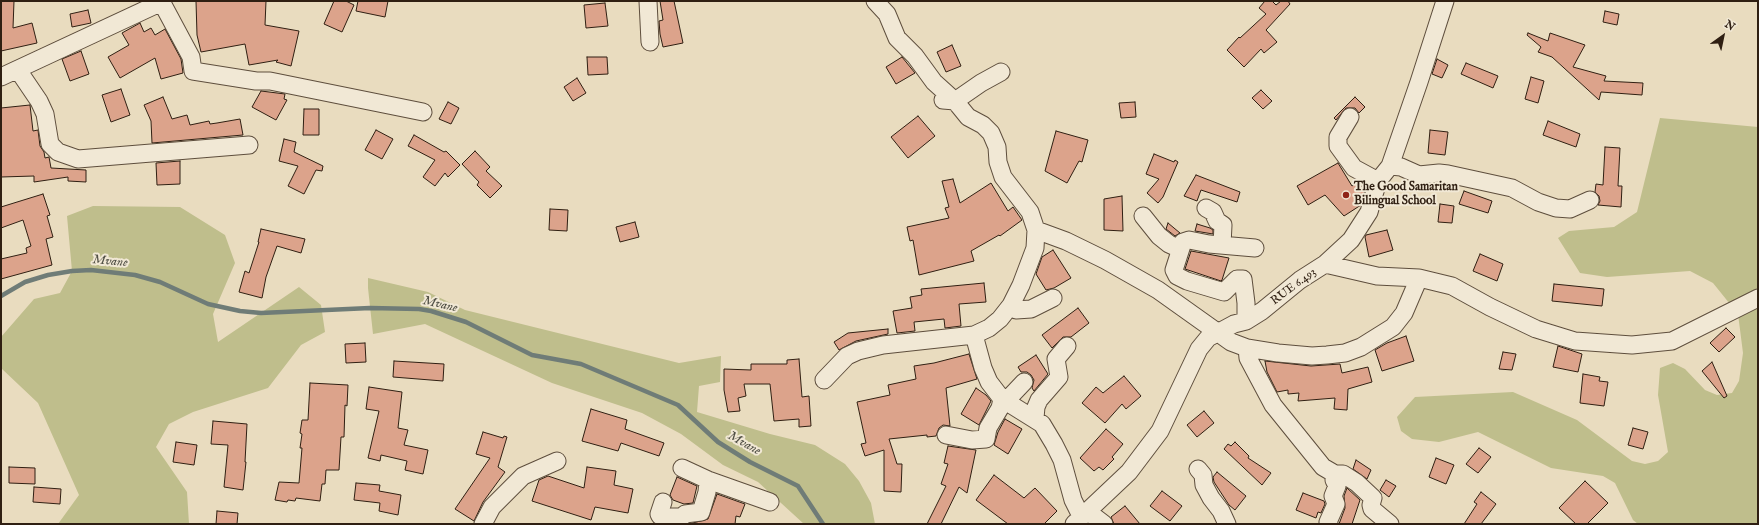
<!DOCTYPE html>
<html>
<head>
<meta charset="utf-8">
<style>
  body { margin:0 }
  #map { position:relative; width:1759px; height:525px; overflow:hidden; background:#e9dcbf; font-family:"IM FELL English",serif }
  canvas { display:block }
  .frame { position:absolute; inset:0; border:2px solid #2f1f12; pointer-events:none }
  .north { position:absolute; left:1703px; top:16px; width:40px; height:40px; -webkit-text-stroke:3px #f1e8d5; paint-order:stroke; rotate:33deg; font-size:11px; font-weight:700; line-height:16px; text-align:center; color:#2f1f12 }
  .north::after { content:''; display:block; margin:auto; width:14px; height:18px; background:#2f1f12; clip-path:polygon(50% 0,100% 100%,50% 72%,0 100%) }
</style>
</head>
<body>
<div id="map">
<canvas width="1759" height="525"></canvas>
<div class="frame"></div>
<div class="north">N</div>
</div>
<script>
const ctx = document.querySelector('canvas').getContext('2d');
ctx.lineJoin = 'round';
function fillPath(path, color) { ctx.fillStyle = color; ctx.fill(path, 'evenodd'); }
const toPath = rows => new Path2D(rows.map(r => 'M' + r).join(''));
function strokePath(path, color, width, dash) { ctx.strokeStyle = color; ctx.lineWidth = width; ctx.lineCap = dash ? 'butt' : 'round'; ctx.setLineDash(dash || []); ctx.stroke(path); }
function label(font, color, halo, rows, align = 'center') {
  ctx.font = font + ' "IM FELL English",serif'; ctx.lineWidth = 4; ctx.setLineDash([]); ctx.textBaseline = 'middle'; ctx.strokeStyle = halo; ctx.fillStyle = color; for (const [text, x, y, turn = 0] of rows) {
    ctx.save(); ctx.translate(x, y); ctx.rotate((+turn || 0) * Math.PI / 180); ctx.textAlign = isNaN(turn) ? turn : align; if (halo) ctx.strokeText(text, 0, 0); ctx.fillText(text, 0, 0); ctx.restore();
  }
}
const green = toPath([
  [1660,118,1758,127,1758,524,1638,524,1633,520,1615,483,1603,476,1551,468,1478,432,1439,442,1412,439,1401,431,1397,417,1415,397,1513,392,1577,420,1632,461,1645,464,1658,461,1668,452,1658,395,1660,368,1673,363,1685,369,1705,390,1717,395,1732,393,1739,381,1743,353,1738,314,1713,283,1690,271,1607,277,1580,273,1558,238,1569,231,1614,227,1637,212],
  [93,206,180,207,225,235,235,263,213,314,218,342,299,287,321,305,325,332,301,345,268,388,193,412,169,424,156,447,187,492,189,524,58,524,79,495,38,403,1,368,1,337,34,299,60,293,72,271,67,216],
  [368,278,428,292,465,310,679,363,721,356,720,382,699,386,697,412,770,434,815,445,845,464,859,481,871,503,875,524,804,524,758,482,723,465,681,434,642,413,552,383,425,324,373,334,368,288]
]);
const stream = toPath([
  [1,296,25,282,48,275,72,271,91,270,135,275,160,282,208,304,240,311,261,313,370,308,419,309,431,311,466,322,532,355,581,364,678,405,718,442,750,462,798,486,823,524]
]);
const building = toPath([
  [1,1,14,1,13,28,32,23,37,43,1,51,1,1],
  [196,1,266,1,265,25,299,31,291,66,276,62,278,60,249,65,245,44,201,52,197,35,196,1],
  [334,1,346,1,354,5,342,32,324,24,334,1],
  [358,1,388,1,385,17,356,11,358,1],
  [660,1,674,1,683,43,663,47,660,34,659,21,663,20,660,1],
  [1265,1,1272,1,1276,5,1281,1,1288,1,1290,4,1266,30,1277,42,1264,53,1261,49,1244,67,1227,50,1239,37,1240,38,1266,14,1259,8,1265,1],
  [605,3,608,26,586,28,584,5,605,3],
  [88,10,91,23,72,27,70,14,88,10],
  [1605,11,1619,14,1617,25,1603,22,1605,11],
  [140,23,144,32,151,28,155,35,165,29,181,59,183,73,161,79,155,58,120,78,108,57,129,45,122,33,140,23],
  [1528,33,1548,41,1550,33,1585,45,1573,67,1606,76,1604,81,1643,83,1642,95,1601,92,1599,100,1552,57,1538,52,1541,47,1527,35,1528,33],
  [952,45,961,66,946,72,937,52,952,45],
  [81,51,89,74,70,81,62,59,81,51],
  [587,57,607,57,608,74,588,75,587,57],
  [902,57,915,73,896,84,886,67,902,57],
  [1437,59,1448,65,1442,78,1432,74,1437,59],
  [1466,63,1498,76,1493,88,1461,74,1466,63],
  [1531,77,1544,81,1538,103,1525,99,1531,77],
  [577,78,586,93,573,101,564,87,577,78],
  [121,89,130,115,111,122,102,95,121,89],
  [1261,90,1272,101,1263,109,1252,98,1261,90],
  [261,91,285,94,284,99,287,100,276,120,252,107,261,91],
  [163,97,172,119,187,115,190,125,209,121,210,124,217,123,240,119,243,135,152,143,151,121,144,105,163,97],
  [1355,97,1365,107,1359,113,1355,108,1346,108,1336,120,1334,118,1355,97],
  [448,102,459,108,451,124,439,119,448,102],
  [1135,102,1136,117,1121,118,1119,103,1135,102],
  [30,105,33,131,38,130,40,146,44,152,45,158,49,157,51,168,86,170,86,182,68,181,68,177,34,182,34,176,1,177,1,108,30,105],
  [304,109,319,109,319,135,303,135,304,109],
  [918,116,935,136,908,158,891,137,918,116],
  [1548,121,1580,134,1576,147,1543,135,1548,121],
  [376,130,393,139,382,159,365,150,376,130],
  [1430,130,1448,132,1445,155,1428,153,1430,130],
  [1056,131,1088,140,1082,162,1079,161,1067,183,1045,171,1056,131],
  [414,135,444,152,446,151,460,165,448,177,445,173,435,186,423,177,435,160,408,146,414,135],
  [284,139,296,142,294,152,323,166,322,171,316,170,304,194,288,186,298,166,279,161,284,139],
  [1605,147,1620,148,1618,186,1622,186,1621,207,1598,205,1600,201,1599,196,1595,192,1596,184,1603,185,1605,147],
  [475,151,490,167,486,171,502,186,490,198,477,185,479,182,462,164,475,151],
  [1154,154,1174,162,1175,160,1178,162,1163,197,1158,203,1147,193,1159,179,1146,174,1154,154],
  [180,161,180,184,157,185,156,163,180,161],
  [1338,163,1352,186,1358,182,1365,190,1361,205,1344,216,1325,195,1308,205,1297,186,1338,163],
  [1196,175,1240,192,1237,202,1201,190,1197,201,1184,196,1196,175],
  [953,179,960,203,991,183,1008,211,1013,207,1022,220,1000,236,999,235,971,251,974,261,919,275,913,240,910,241,907,227,949,218,945,208,949,207,942,181,953,179],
  [1464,191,1492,201,1488,213,1459,204,1464,191],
  [43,194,50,215,47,216,53,237,46,239,52,265,1,279,1,259,27,253,26,248,31,246,23,220,1,228,1,207,43,194],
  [1122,196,1123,231,1104,230,1104,199,1122,196],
  [1440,204,1454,206,1452,223,1438,222,1440,204],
  [550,209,568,210,567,231,549,230,550,209],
  [635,222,639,237,620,242,616,227,635,222],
  [1168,223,1180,233,1175,236,1166,229,1168,223],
  [1197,224,1210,228,1213,230,1213,234,1195,231,1197,224],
  [261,229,305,239,301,253,277,246,266,277,262,298,239,292,245,271,249,273,259,242,258,242,261,229],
  [1387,230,1393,250,1369,257,1365,237,1366,235,1387,230],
  [1053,250,1071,278,1054,288,1046,290,1036,274,1042,257,1053,250],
  [1191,251,1229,258,1222,280,1221,281,1185,269,1191,251],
  [1480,254,1503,264,1497,281,1473,271,1480,254],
  [984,283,986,302,959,304,961,326,945,328,944,319,914,322,915,331,897,333,893,311,912,308,910,297,922,295,921,289,984,283],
  [1554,284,1604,289,1602,306,1552,301,1554,284],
  [1078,308,1089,323,1071,337,1063,337,1052,348,1042,335,1078,308],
  [1726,328,1735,337,1719,352,1710,343,1726,328],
  [888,329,888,334,856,341,839,350,834,342,848,333,888,329],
  [1406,336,1414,361,1382,371,1375,350,1387,343,1406,336],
  [365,343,366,362,346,363,345,344,365,343],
  [1558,346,1582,354,1578,372,1553,367,1558,346],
  [1503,352,1516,354,1512,370,1499,369,1503,352],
  [969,354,977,379,946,388,950,426,943,425,939,428,936,436,927,437,927,435,889,439,897,464,902,464,901,492,884,491,884,450,865,456,861,444,866,443,857,402,890,395,888,385,916,379,914,366,934,363,969,354],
  [1036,355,1048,374,1034,391,1032,388,1034,380,1031,375,1027,372,1021,372,1018,367,1036,355],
  [799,359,802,397,809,396,811,426,799,427,799,419,774,421,770,384,744,384,746,396,738,398,740,411,728,412,724,390,724,369,751,370,751,364,787,364,787,360,799,359],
  [394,361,444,364,443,381,393,377,394,361],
  [1265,361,1311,366,1340,364,1342,373,1368,367,1372,382,1348,389,1347,410,1334,409,1335,398,1298,401,1299,393,1288,394,1288,390,1277,392,1267,372,1265,361],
  [1712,362,1727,396,1724,398,1702,371,1712,362],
  [1583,374,1600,377,1599,381,1608,382,1604,406,1580,403,1583,374],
  [1124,376,1141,396,1126,409,1122,404,1105,423,1082,403,1096,387,1103,393,1124,376],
  [310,383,348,385,347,406,345,405,344,437,341,437,339,470,326,470,325,484,322,484,320,501,296,498,295,501,288,500,287,502,275,500,279,482,299,483,302,448,300,448,302,434,300,433,302,420,308,420,310,383],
  [369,387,402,392,398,428,408,430,404,445,428,450,423,474,405,470,407,461,381,455,380,461,368,458,379,411,366,409,369,387],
  [976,388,986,395,991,401,979,425,961,414,976,388],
  [591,409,627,420,625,429,664,443,659,456,621,443,618,451,582,441,591,409],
  [1204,411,1214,423,1197,437,1187,425,1204,411],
  [1005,419,1022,429,1008,454,994,445,998,432,1005,419],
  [213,421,247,424,245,462,246,462,243,490,224,487,228,445,211,444,213,421],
  [1633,428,1648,432,1643,449,1628,445,1633,428],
  [1106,429,1123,444,1112,457,1114,459,1103,470,1099,467,1094,471,1080,458,1106,429],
  [483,432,503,438,504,436,507,437,498,467,505,472,483,502,474,521,455,509,490,458,476,454,483,432],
  [176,442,197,445,194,465,173,462,176,442],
  [1235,442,1249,456,1248,458,1271,473,1262,485,1224,449,1228,444,1231,446,1235,442],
  [948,446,976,450,967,493,959,487,941,524,927,524,946,486,941,484,948,464,944,463,948,446],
  [1479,448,1491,457,1478,473,1466,464,1479,448],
  [1436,458,1454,465,1446,484,1429,477,1436,458],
  [1356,460,1371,470,1367,479,1353,469,1356,460],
  [9,467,35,468,35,484,9,483,9,467],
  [587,467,616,471,614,485,633,489,628,513,595,507,591,520,532,501,539,480,548,476,584,488,587,467],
  [1217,472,1246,496,1235,510,1229,505,1214,482,1213,477,1217,472],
  [994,475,1024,498,1035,488,1057,511,1044,524,1008,524,976,500,994,475],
  [677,477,697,486,693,503,684,504,673,500,670,495,677,477],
  [1386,480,1396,486,1389,497,1380,490,1386,480],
  [1585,481,1608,503,1587,524,1576,524,1559,508,1585,481],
  [356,483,380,485,379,491,401,495,398,515,379,511,380,503,354,500,356,483],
  [34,487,61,489,60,504,33,502,34,487],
  [1347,488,1360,500,1352,524,1339,524,1345,508,1344,496,1347,488],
  [1162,491,1182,506,1170,521,1150,506,1162,491],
  [1481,492,1496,504,1481,524,1464,524,1477,504,1474,502,1481,492],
  [1303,493,1324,501,1325,504,1321,513,1318,512,1316,518,1296,510,1303,493],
  [717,494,745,504,740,517,736,516,735,524,689,524,708,519,717,494],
  [1125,506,1140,524,1114,524,1111,517,1125,506],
  [217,511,238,513,237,524,216,524,217,511]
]);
const street = toPath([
  [161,1,191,57,193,71,256,81,270,81,423,112],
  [648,1,650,42],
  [875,1,887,14,897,38,915,56,934,82,955,101,968,117,983,125,991,133,997,147,998,162,1003,177,1030,212,1036,230],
  [18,70,39,101,45,114,50,144,58,152,78,159,249,145],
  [1,77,162,2],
  [943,100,955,101,981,83,1001,72],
  [1350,117,1338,137,1338,146,1354,168,1378,181],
  [1390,166,1401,167,1419,175,1439,173,1448,174,1512,188,1538,202,1556,208,1570,209,1590,200],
  [1206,208,1213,212,1217,221,1223,225,1222,245],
  [1143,216,1159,236,1169,244,1180,249],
  [1325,264,1377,276,1419,278,1452,286,1490,307,1536,329,1575,341,1632,345,1672,341,1758,298],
  [1011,305,1016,310,1031,309,1053,298],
  [1246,321,1246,303,1243,279,1237,279,1224,292,1187,281,1177,276,1174,270,1183,242,1189,240,1209,244,1255,248],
  [1247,348,1248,358,1273,405,1323,467,1335,474,1343,474,1357,483,1373,498,1371,505,1372,509,1390,524],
  [824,380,847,356,858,351,883,345,974,335],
  [1006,401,1024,382],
  [1035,418,1036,407,1039,400,1059,377,1056,359,1067,346],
  [946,435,972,440,986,439,988,428,1000,408,1002,399],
  [682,468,708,480,770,502],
  [1198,469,1203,475,1204,485,1211,498,1221,511,1227,524],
  [663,502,659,514,660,516,666,519,671,517,682,517,685,514,701,512,707,492,708,480],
  [1087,511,1104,524],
  [1081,516,1073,500,1062,460,1054,444,1042,424,1002,399,989,382,983,368,974,335,989,328,1000,319,1011,305,1021,285,1035,248,1036,230,1066,241,1105,260,1158,290,1231,342,1247,348,1278,353,1312,356,1327,355,1345,353,1361,347,1393,327,1404,313,1419,278],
  [483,524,492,507,523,476,557,461],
  [1074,524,1129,472,1160,431,1199,349,1208,338,1234,324,1246,321,1262,311,1300,280,1325,264,1351,240,1369,212,1378,181,1390,166,1419,82,1445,1],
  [1329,524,1328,522,1336,504,1333,496,1337,486,1334,480,1335,474]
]);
const markers = [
  [1346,195,4,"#8f2418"]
];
const poiNames = [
  ["The Good Samaritan",1354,188],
  ["Bilingual School",1354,202]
];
const streetNames = [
  ["RUE 6.493",1294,287,-37]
];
const waterNames = [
  ["Mvane",110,262,5],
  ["Mvane",440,305,13],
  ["Mvane",744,444,29]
];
fillPath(green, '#bfbe8c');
strokePath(stream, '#6f7c77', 4.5);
fillPath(building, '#dca38b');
strokePath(building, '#2f1f12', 1);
strokePath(street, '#5e4e3d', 19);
strokePath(street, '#f1e8d5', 17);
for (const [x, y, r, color] of markers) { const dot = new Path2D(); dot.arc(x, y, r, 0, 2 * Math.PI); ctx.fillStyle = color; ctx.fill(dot); strokePath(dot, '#f1e8d5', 1.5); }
label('bold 12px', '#2f1f12', '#f1e8d5', poiNames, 'left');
label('12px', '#2f1f12', '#f1e8d5', streetNames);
label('italic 13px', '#4f4e44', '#f1e8d5', waterNames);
</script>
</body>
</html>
